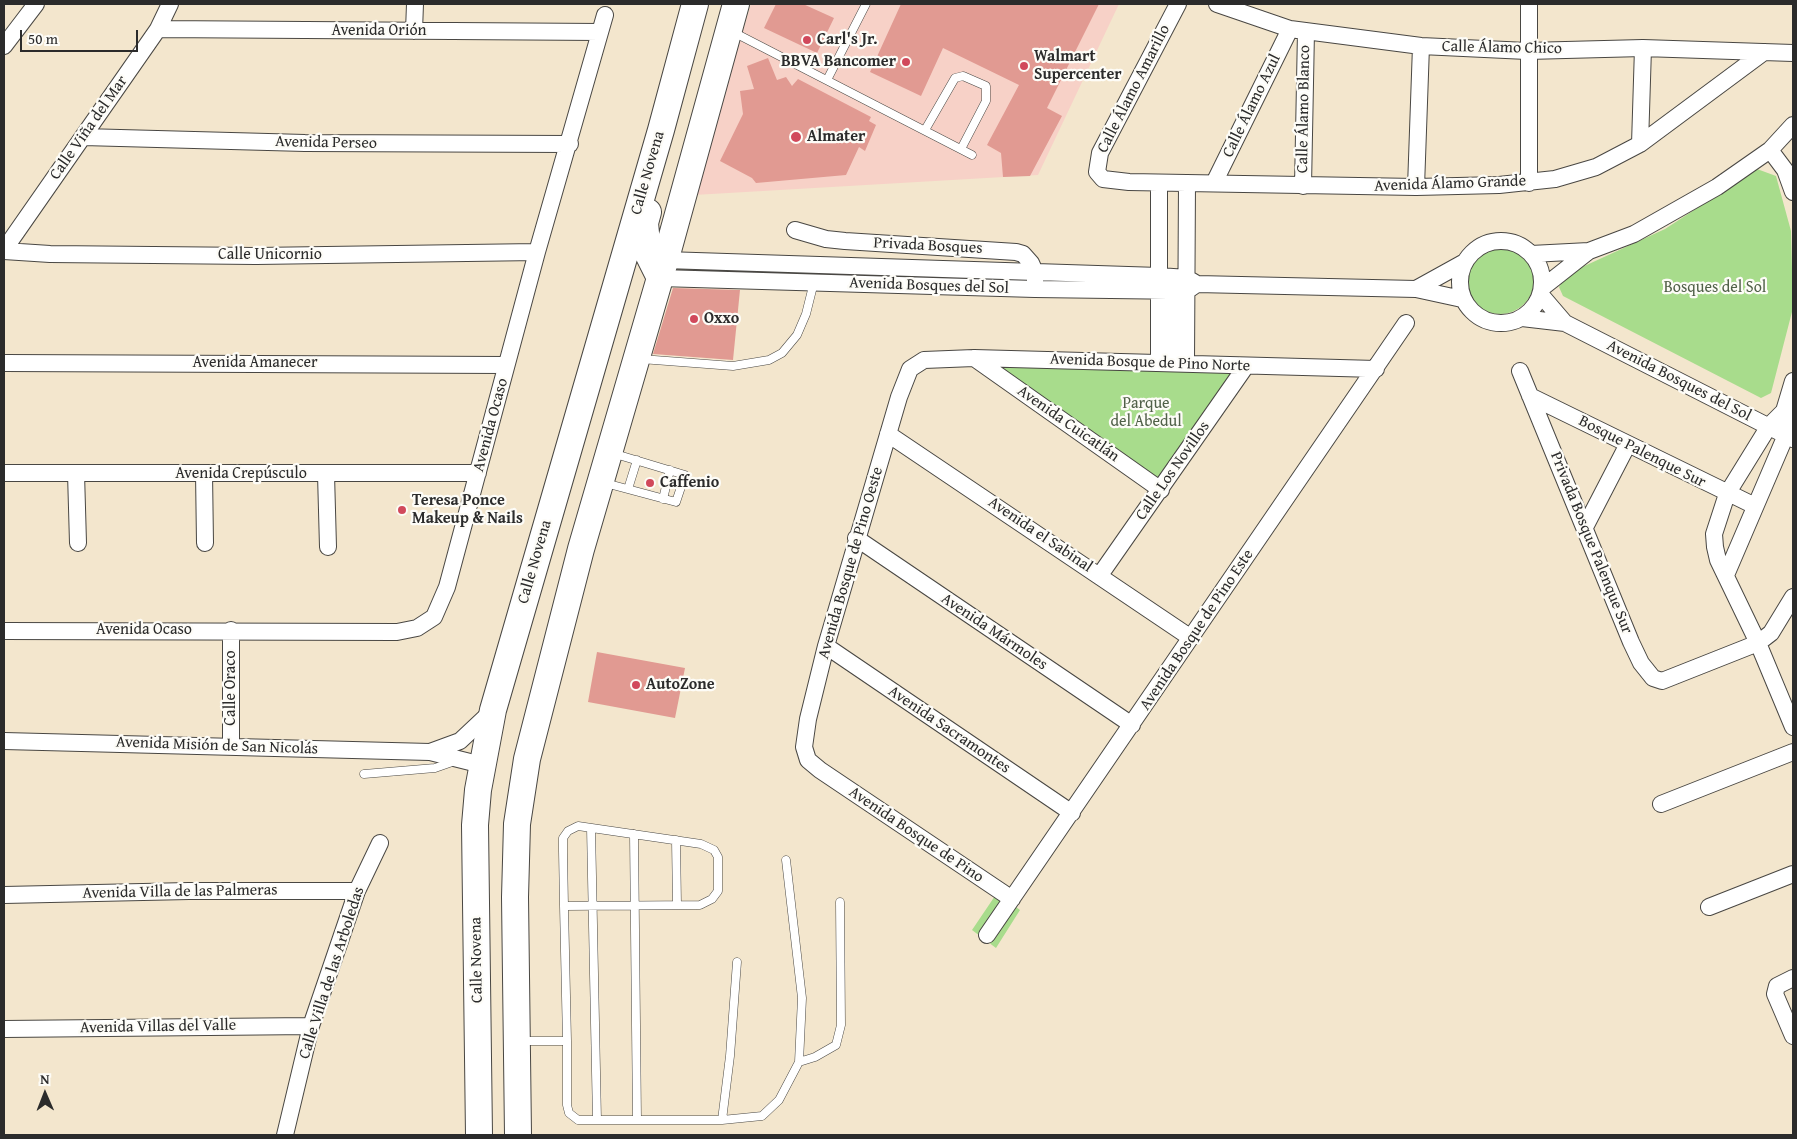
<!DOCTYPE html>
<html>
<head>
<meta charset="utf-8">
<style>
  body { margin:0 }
  #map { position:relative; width:1797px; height:1139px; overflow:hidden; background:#f3e6cd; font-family:"Gentium Book Plus",serif }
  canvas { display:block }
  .frame { position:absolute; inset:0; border:5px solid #2b2b2b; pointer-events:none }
  .north { position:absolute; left:20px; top:1069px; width:50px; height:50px; -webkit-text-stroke:4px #fdfcf7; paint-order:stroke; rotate:359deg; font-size:14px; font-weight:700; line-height:20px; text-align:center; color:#2b2b2b }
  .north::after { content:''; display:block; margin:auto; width:18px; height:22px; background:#2b2b2b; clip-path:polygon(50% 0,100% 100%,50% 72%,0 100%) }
  .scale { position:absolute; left:20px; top:30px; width:118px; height:22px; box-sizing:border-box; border:2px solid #2b2b2b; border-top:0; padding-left:6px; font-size:15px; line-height:18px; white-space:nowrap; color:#2b2b2b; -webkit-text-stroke:4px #fdfcf7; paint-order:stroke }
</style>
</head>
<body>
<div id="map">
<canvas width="1797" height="1139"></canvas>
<div class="frame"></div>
<div class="north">N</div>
<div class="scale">50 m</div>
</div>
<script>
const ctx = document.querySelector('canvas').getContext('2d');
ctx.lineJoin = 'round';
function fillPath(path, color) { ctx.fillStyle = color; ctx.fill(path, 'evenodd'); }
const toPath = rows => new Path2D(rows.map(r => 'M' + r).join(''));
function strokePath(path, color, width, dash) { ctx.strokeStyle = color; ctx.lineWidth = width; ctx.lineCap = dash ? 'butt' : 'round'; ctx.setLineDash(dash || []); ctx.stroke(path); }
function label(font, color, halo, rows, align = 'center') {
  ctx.font = font + ' "Gentium Book Plus",serif'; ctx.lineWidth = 4.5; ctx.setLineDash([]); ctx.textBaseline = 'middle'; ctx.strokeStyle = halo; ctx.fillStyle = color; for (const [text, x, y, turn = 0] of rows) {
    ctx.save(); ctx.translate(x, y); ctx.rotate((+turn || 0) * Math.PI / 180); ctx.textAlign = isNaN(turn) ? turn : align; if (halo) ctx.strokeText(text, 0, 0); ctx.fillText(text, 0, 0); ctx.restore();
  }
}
const built = toPath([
  [751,4,1119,4,1038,175,694,195]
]);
const green = toPath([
  [1757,169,1776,176,1791,231,1793,308,1771,393,1761,398,1563,296,1559,287,1567,274,1665,229],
  '1466 280a34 34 0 1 1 68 0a34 34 0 1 1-68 0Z',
  [986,362,1237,365,1160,482],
  [997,893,1020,910,996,948,972,930]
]);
const building = toPath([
  [776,4,803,4,834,18,817,53,764,28],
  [901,4,1099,4,1047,108,1062,116,1030,176,1003,177,1001,153,987,145,1019,85,943,48,921,96,870,72],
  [768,58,777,80,786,77,792,86,798,79,871,117,869,121,876,125,865,151,859,147,846,175,756,183,752,178,720,161,743,114,740,91,754,89,747,66],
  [673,288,740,290,733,360,653,354],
  [597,652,685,668,675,718,588,702]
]);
const service = toPath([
  [733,32,972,155],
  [827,80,866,4],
  [925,130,955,78,963,76,986,86,986,101,961,149],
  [641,359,733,366,769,360,782,353,797,335,806,314,814,282],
  [605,483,676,502,685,475,612,453],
  [628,489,637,460],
  [663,499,670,470],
  [364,774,435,768,455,761],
  [591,828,597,1120],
  [634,834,637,1120],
  [676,840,677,905],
  [564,906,700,905,712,899,718,891,718,857,714,850,701,844,578,826,568,831,563,838,563,851,564,906,567,1041,567,1105,569,1113,578,1120,722,1120,762,1116,779,1100,799,1062,802,998,786,860],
  [521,1041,567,1041],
  [799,1062,815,1057,836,1045,841,1025,840,902],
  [722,1120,730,1056,737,962]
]);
const minor = toPath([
  [1178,4,1100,153,1097,172,1103,179,1129,182,1416,187,1499,185,1555,179,1596,167,1640,144,1764,52],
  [1217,4,1290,29,1421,46,1527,51,1643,48,1793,53],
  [158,29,600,32],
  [414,31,415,4],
  [4,46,36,4],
  [83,137,305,143,570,144],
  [1640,144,1643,48],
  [1770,150,1785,170,1793,192],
  [1214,183,1290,29],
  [1529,183,1529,4],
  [1303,186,1306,31],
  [1416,187,1421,46],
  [795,230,826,239,845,241,1016,252,1023,254,1031,263,1035,272,1035,282],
  '1460 282a41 41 0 1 1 82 0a41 41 0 1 1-82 0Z',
  [4,250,158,29,170,4],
  [4,251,50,254,256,256,537,252],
  [1531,254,1589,251],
  [665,260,1159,276,1187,278,1197,284,1416,289,1462,299],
  [660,278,1035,289,1187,291,1197,284],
  [1542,288,1589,251,1634,234,1717,187,1770,150,1793,125],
  [1416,289,1463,263],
  [1541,295,1565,323],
  [1522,318,1565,323,1793,439],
  [974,358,1161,490],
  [1159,362,1159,183],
  [1173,362,1174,290],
  [1186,362,1187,183],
  [4,363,506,365],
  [1520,371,1631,642,1641,663,1653,678,1662,681,1758,643,1771,633,1793,597],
  [1530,396,1755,506],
  [1784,411,1769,426,1727,494,1714,534,1715,547,1718,560,1758,643,1793,727],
  [888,434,1191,638],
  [4,473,478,473],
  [76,473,78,543],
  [204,473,205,543],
  [326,474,328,547],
  [1585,527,1628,444],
  [856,538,1132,725],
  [1100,575,1246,366],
  [1726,575,1786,435,1784,411,1793,381],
  [231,630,231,747],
  [4,631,397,632,417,628,434,617,447,587,537,252,605,15],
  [826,646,1072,813],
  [4,741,430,752,482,765],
  [430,752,460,741,493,710],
  [1661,804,1793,752],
  [4,895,189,891,357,891],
  [1012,899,820,770,808,760,804,747,808,719,826,646,899,397,910,369,924,360,974,358,1376,369],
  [1709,907,1793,874],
  [987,935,1406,323],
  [1793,978,1777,986,1775,994,1793,1036],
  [4,1029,311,1026],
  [285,1135,311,1026,357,891,380,843]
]);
const primary = toPath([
  [648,212,645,223,648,254,660,278],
  [479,1135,475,825,478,790,493,710,661,130,695,4],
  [518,1135,515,897,517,824,527,759,581,549,669,247,736,4]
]);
const markers = [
  [807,40,5,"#d1495b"],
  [906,62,5,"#d1495b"],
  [1024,66,5,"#d1495b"],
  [796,137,6,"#d1495b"],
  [694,319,5,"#d1495b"],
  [650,483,5,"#d1495b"],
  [402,510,5,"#d1495b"],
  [636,685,5,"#d1495b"]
];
const streetNames = [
  ["Avenida Orión",379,31],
  ["Calle Álamo Chico",1502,48,1],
  ["Calle Álamo Amarillo",1134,89,-63],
  ["Calle Álamo Azul",1252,106,-64],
  ["Calle Álamo Blanco",1304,109,-89],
  ["Calle Viña del Mar",89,128,-55],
  ["Avenida Perseo",326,143,1],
  ["Calle Novena",648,173,-74],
  ["Avenida Álamo Grande",1450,184,-2],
  ["Privada Bosques",928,246,3],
  ["Calle Unicornio",270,255],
  ["Avenida Bosques del Sol",929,286,2],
  ["Avenida Amanecer",255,363],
  ["Avenida Bosque de Pino Norte",1150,363,2],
  ["Avenida Bosques del Sol",1679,381,27],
  ["Avenida Cuicatlán",1068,424,35],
  ["Avenida Ocaso",491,425,-75],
  ["Bosque Palenque Sur",1642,452,27],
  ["Calle Los Novillos",1173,471,-55],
  ["Avenida Crepúsculo",241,474],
  ["Avenida el Sabinal",1040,535,34],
  ["Privada Bosque Palenque Sur",1591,543,68],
  ["Calle Novena",535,562,-74],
  ["Avenida Bosque de Pino Oeste",851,563,-74],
  ["Avenida Ocaso",144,630],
  ["Avenida Bosque de Pino Este",1197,630,-56],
  ["Avenida Mármoles",994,632,34],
  ["Calle Oraco",231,688,-90],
  ["Avenida Sacramontes",949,730,34],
  ["Avenida Misión de San Nicolás",217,746,2],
  ["Avenida Bosque de Pino",916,835,34],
  ["Avenida Villa de las Palmeras",180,892,-1],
  ["Calle Novena",477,960,-91],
  ["Calle Villa de las Arboledas",332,973,-72],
  ["Avenida Villas del Valle",158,1027,-1]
];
const poiNames = [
  ["Carl's Jr.",817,40],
  ["Walmart",1034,57],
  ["Supercenter",1034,75],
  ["BBVA Bancomer",896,62,"right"],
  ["Almater",807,137],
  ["Oxxo",704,319],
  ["Caffenio",660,483],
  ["Teresa Ponce",412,501],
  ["Makeup & Nails",412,519],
  ["AutoZone",646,685]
];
const parkNames = [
  ["Bosques del Sol",1715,288],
  ["Parque",1146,404],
  ["del Abedul",1146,422]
];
fillPath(built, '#f7d1c7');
fillPath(green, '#a8dc8c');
fillPath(building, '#e19a92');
strokePath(service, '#494743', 9);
strokePath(minor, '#494743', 18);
strokePath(primary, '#494743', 28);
strokePath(service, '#fff', 8);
strokePath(minor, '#fff', 16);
strokePath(primary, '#fff', 26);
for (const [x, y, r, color] of markers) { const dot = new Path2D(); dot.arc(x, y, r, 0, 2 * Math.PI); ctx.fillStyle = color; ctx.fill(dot); strokePath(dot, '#fdfcf7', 2); }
label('16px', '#2b2b2b', '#fdfcf7', streetNames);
label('bold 16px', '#2b2b2b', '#fdfcf7', poiNames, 'left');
label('16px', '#506048', '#fdfcf7', parkNames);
</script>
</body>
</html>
